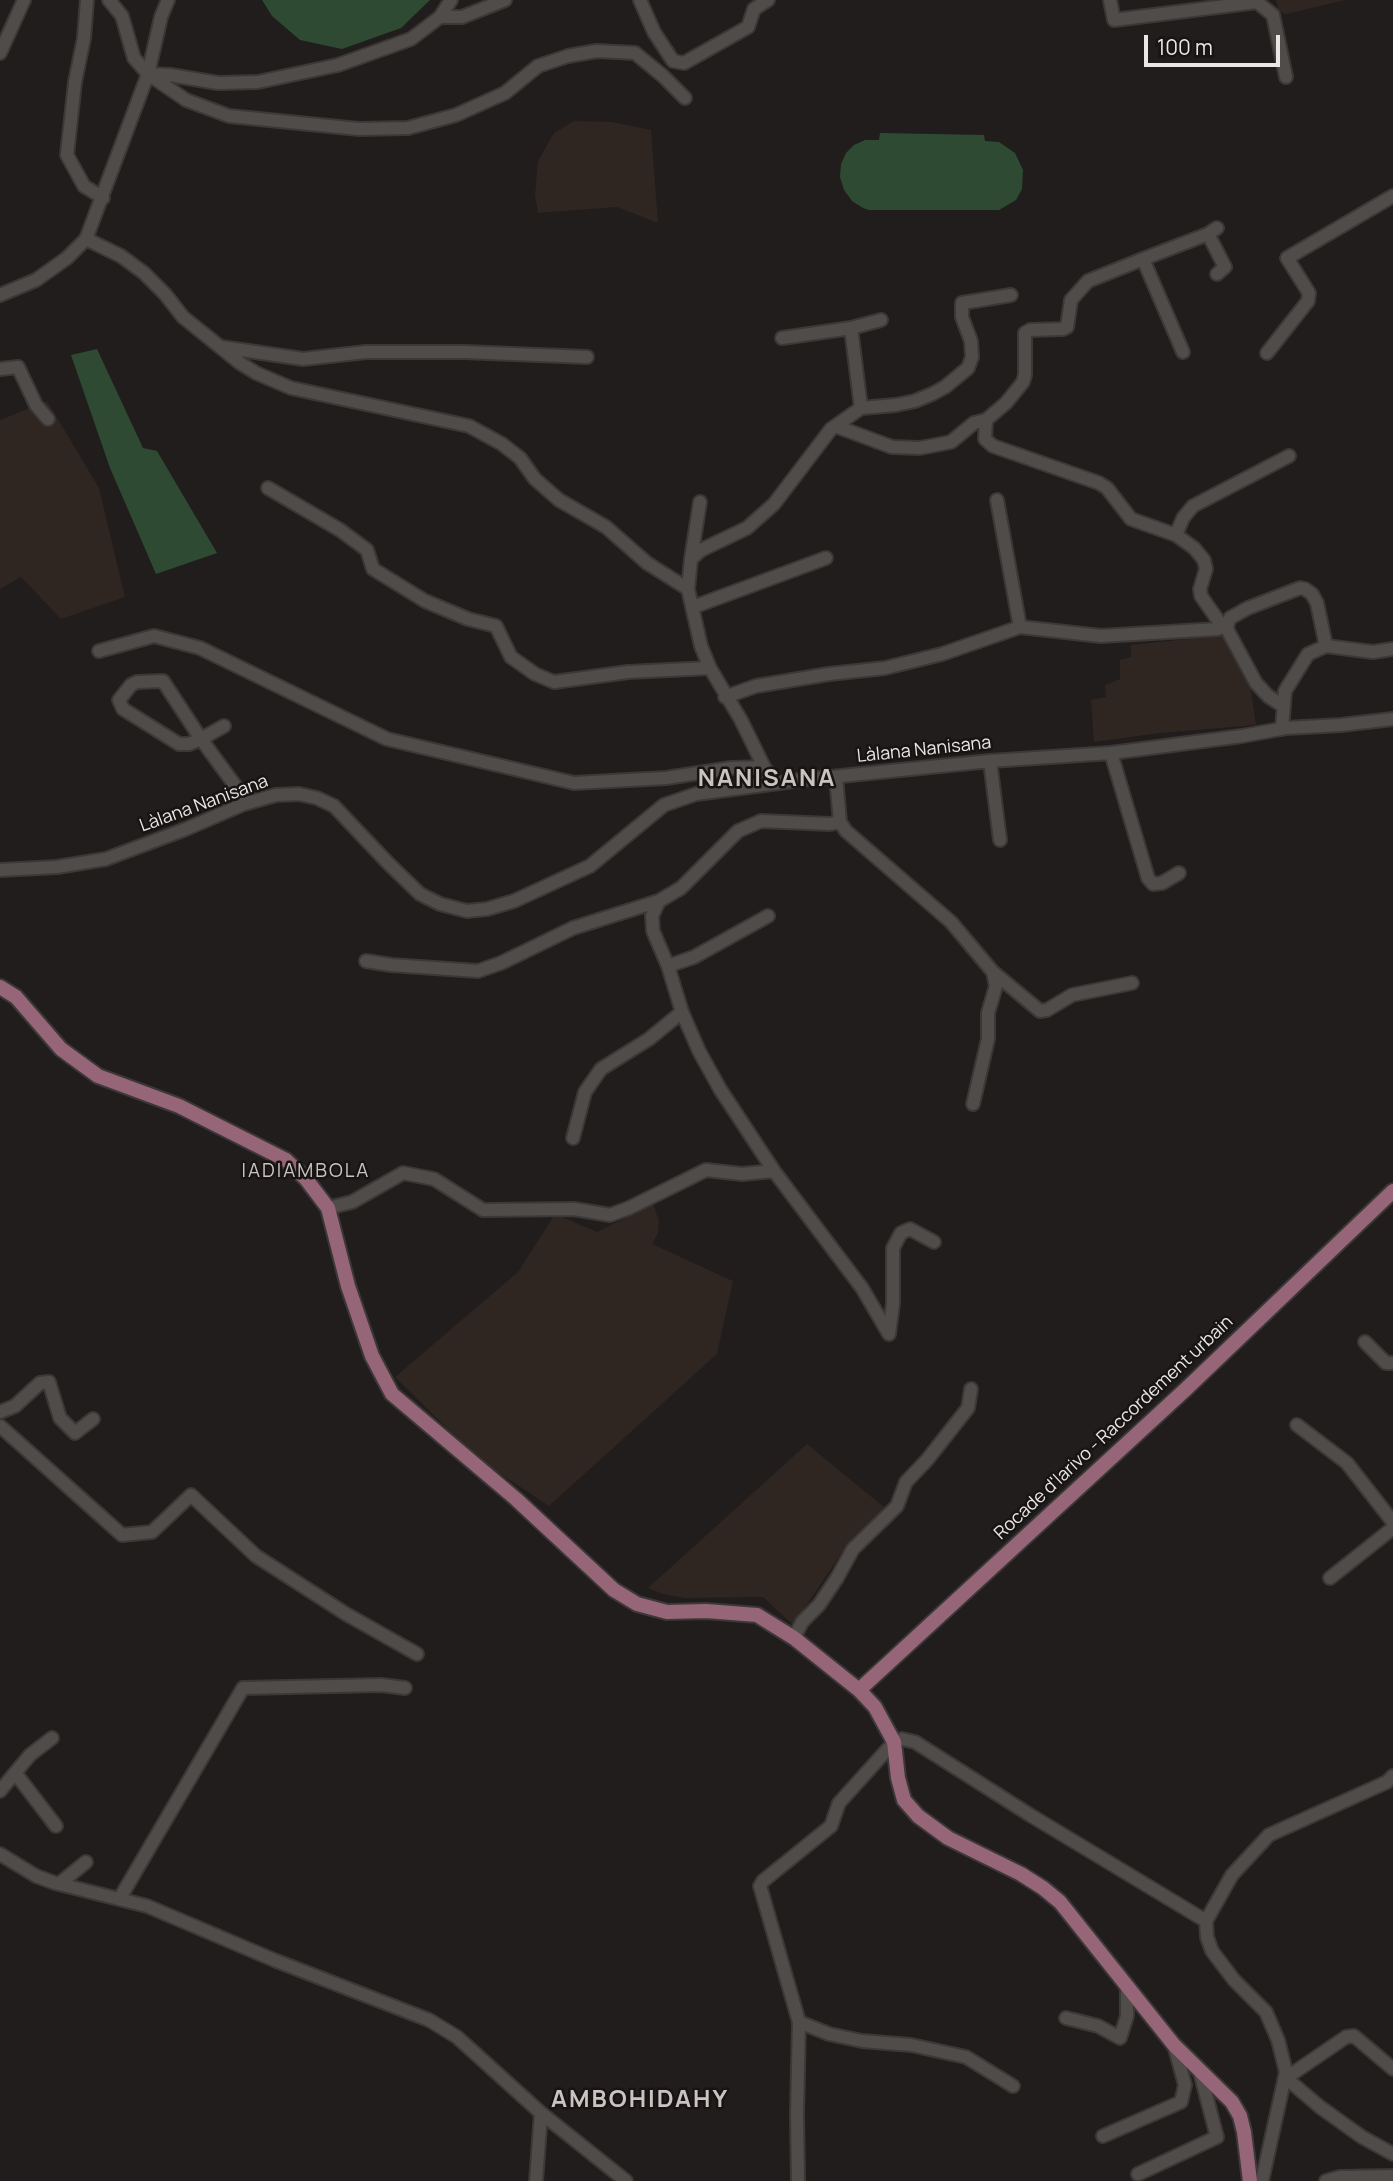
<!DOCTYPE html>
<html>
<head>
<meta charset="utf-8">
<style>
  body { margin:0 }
  #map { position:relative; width:1393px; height:2181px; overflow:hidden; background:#211d1c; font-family:Manrope,sans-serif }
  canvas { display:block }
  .scale { position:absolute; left:1144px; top:35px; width:136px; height:32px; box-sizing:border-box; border:4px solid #e9e6e5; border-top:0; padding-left:9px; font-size:21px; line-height:24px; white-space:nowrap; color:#e9e6e5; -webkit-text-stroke:5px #171413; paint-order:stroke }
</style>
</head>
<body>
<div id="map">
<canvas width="1393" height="2181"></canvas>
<div class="scale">100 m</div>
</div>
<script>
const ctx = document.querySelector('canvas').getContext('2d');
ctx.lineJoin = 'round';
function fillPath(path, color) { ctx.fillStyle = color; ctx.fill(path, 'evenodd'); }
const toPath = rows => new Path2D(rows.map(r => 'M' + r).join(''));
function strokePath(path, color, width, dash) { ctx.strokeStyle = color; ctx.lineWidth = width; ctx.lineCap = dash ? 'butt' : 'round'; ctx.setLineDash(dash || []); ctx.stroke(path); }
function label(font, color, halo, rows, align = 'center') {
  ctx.font = font + ' Manrope,sans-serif'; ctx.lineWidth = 5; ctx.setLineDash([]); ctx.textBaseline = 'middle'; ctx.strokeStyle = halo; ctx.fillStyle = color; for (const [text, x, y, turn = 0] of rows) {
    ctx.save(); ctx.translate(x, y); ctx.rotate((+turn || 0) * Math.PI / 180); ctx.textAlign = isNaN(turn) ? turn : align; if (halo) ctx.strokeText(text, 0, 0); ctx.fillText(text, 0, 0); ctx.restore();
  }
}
const built = toPath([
  [1276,0,1345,0,1286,14,1279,11],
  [574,121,612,122,651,130,658,223,617,207,538,213,535,195,538,161,554,133],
  [47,401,99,488,125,597,61,619,21,577,0,589,0,420],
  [1225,635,1250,684,1256,725,1160,733,1094,742,1091,700,1106,697,1105,685,1120,679,1120,660,1131,657,1131,645],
  [653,1204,659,1220,658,1233,652,1244,733,1281,717,1354,549,1506,478,1459,395,1377,518,1272,555,1214,597,1232],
  [807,1444,884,1507,841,1554,793,1625,763,1597,685,1598,663,1594,648,1588]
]);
const green = toPath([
  [262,0,430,0,401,28,342,49,300,40,272,16],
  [880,133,984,135,985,141,999,142,1015,153,1023,170,1022,189,1016,200,999,210,869,210,863,208,852,201,844,190,840,177,841,164,846,153,854,145,865,140,879,140],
  [97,349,143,448,157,451,217,553,156,574,110,468,71,355]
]);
const minor = toPath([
  [87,0,84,38,75,82,67,155,84,186,103,198],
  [640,0,654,32,673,61,684,63,748,27,754,9,768,0],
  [1110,0,1114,20,1257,2,1273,15,1286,77],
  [440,17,451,0],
  [0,53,24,0],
  [148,74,186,100,229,116,359,129,408,128,456,115,505,93,538,66,568,56,597,51,635,53,663,76,685,98],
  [148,74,161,17,168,0],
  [149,74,170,75,218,83,258,82,338,65,411,39,440,17,462,17,505,0],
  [1208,234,1225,267,1217,274],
  [86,239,148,74,134,58,122,16,109,0],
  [1143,259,1208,234,1217,228],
  [0,295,36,280,67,258,86,239,121,256,144,273,165,294,183,317,240,363,256,373,291,388,469,426,502,444,520,458,535,479,559,500,606,527,647,563,688,589,701,646,710,668,741,720,764,767,776,783],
  [851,328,861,408],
  [782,338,851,328,881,320],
  [221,347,303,359,366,352,464,352,587,357],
  [1267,353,1308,301,1309,293,1287,258,1393,196],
  [0,369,18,367,36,405,48,419],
  [838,427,892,447,920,448,951,442,974,423,986,420,1006,403,1023,382,1025,375,1025,333,1030,330,1063,329,1067,327,1071,300,1088,281,1143,259,1183,352],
  [268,488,340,530,367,550,373,569,425,601,468,619,496,626,511,657,535,674,554,682,628,672,710,668],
  [997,500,1020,627],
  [1176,535,1183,518,1193,506,1289,456],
  [691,559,700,502],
  [688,589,691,559,701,550,747,528,774,504,831,429,861,408,896,405,915,401,932,394,945,387,968,368,972,357,971,341,962,317,962,303,1011,295],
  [693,607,826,558],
  [99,651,154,636,200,648,387,739,574,783,666,778,731,768,764,767],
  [725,697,756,686,829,674,885,668,942,654,1020,627,1101,636,1218,629,1222,626,1201,596,1200,589,1206,569,1204,560,1194,548,1176,535,1131,519,1107,488,1099,483,993,446,985,439,986,420],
  [1283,706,1268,696,1256,683,1228,631,1227,626,1230,618,1248,608,1300,588,1305,589,1312,594,1317,603,1326,646],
  [224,726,201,739,189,744,179,744,123,709,119,700,131,685,137,682,163,681,201,739,248,803],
  [1282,729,1285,691,1308,654,1326,646,1373,652,1393,649],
  [1111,753,1148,878,1153,884,1162,883,1179,873],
  [990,761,1000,840],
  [836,777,840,822,846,831,951,922,993,972,996,986,988,1013,988,1039,973,1104],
  [840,822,830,824,761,821,738,831,681,888,659,901,652,916,653,931,668,966,682,1012,699,1051,720,1089,774,1171,862,1288,889,1334],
  [0,870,57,867,106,859,186,829,244,804,276,795,299,794,317,798,334,806,387,862,420,894,440,904,467,911,487,909,514,901,590,866,664,805,696,794,801,780,990,761,1111,753,1242,736,1286,728,1341,725,1393,719],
  [366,961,391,965,478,971,501,963,573,928,659,901],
  [668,966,694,957,768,916],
  [993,972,1040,1011,1047,1010,1072,995,1132,983],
  [573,1138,585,1092,601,1069,649,1039,682,1012],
  [328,1208,352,1202,403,1173,434,1179,483,1210,574,1209,610,1215,629,1208,706,1170,742,1174,774,1171],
  [889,1334,893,1303,893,1248,901,1233,910,1229,934,1242],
  [1365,1342,1386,1363,1393,1363],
  [0,1412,15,1406,40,1383,49,1382,60,1418,75,1433,93,1419],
  [1297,1425,1347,1463,1393,1522],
  [0,1426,122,1535,152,1532,191,1495,256,1556,346,1614,417,1654],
  [1330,1578,1393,1528],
  [794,1638,802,1622,819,1605,837,1578,853,1549,897,1506,906,1482,927,1460,968,1408,971,1389],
  [16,1774,56,1826],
  [0,1791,30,1755,52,1738],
  [0,1854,36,1876,55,1883,147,1906,274,1960,429,2020,457,2037,541,2113,626,2181],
  [59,1884,86,1862],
  [120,1898,243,1688,381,1685,405,1688],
  [1066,2018,1098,2026,1120,2038,1127,2016,1127,1987],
  [799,2022,829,2034,862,2041,911,2045,966,2057,1013,2086],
  [1393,2069,1354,2036,1346,2037,1286,2078,1320,2107,1362,2137,1393,2154],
  [1103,2136,1181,2102,1185,2085,1174,2045],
  [1138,2174,1217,2137,1200,2072],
  [536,2181,541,2113],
  [798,2181,797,2114,799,2022,760,1886,763,1881,831,1826,839,1803,894,1742,902,1739,915,1742,1030,1815,1206,1921],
  [1262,2181,1286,2072,1278,2040,1266,2012,1234,1980,1212,1951,1207,1937,1206,1921,1232,1875,1269,1835,1387,1782,1393,1776],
  [1326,2181,1340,2177,1393,2176]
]);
const major = toPath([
  [0,987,16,997,61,1049,98,1076,179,1106,286,1160,306,1179,328,1208,348,1286,372,1356,392,1394,516,1499,614,1590,637,1604,667,1612,706,1611,757,1615,794,1638,859,1690,875,1707,894,1742,898,1778,904,1800,918,1816,948,1838,1021,1874,1043,1888,1060,1902,1174,2045,1232,2102,1240,2116,1244,2132,1250,2181],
  [859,1690,1186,1389,1393,1191]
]);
const streetNames = [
  ["Làlana Nanisana",924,750,-6],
  ["Làlana Nanisana",204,804,-20],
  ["Rocade d'Iarivo - Raccordement urbain",1114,1428,-43]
];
const neighbourhoodNames = [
  ["IADIAMBOLA",306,1172]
];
const districtNames = [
  ["NANISANA",767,779],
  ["AMBOHIDAHY",640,2100]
];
fillPath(built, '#2f2521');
fillPath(green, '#2f4a32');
strokePath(minor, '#3b3837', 16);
strokePath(major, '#3b3837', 18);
strokePath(minor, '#504c4a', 12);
strokePath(major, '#966578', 14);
label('18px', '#e9e6e5', '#171413', streetNames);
ctx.letterSpacing = '2px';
label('19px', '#c9c4c2', '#171413', neighbourhoodNames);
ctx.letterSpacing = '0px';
ctx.letterSpacing = '2px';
label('bold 24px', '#c9c4c2', '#171413', districtNames);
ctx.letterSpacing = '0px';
</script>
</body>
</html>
